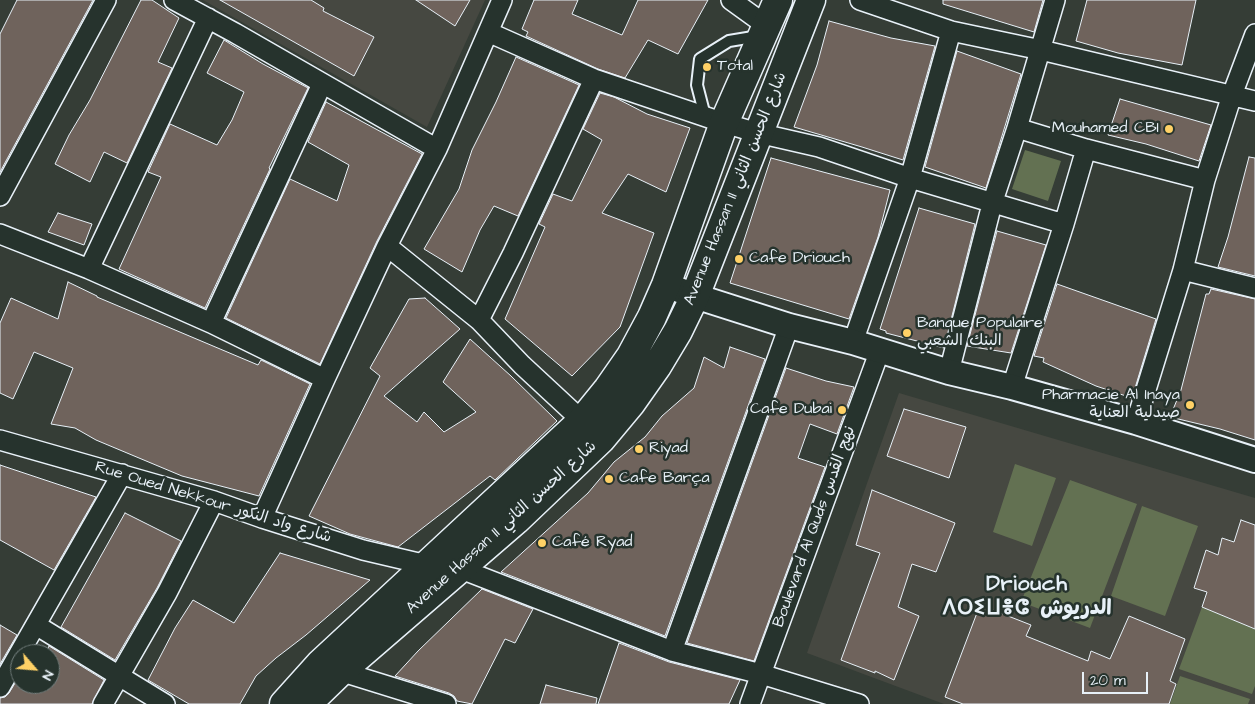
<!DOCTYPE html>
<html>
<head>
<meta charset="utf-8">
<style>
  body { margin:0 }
  #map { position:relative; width:1255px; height:704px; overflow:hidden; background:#353d36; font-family:"Architects Daughter",sans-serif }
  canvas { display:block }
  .north { position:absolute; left:10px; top:644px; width:50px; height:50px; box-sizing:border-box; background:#26332d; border:1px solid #747f7e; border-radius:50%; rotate:117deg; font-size:14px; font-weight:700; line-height:20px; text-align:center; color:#e8f1f8 }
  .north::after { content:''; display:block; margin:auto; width:18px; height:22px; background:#ffd166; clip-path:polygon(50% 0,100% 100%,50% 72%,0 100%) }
  .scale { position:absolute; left:1082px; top:672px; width:66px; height:22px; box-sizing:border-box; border:2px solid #e8f1f8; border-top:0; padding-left:6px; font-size:15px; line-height:18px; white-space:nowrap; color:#e8f1f8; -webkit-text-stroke:4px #26332d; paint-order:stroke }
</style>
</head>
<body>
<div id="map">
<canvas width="1255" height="704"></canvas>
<div class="north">N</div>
<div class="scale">20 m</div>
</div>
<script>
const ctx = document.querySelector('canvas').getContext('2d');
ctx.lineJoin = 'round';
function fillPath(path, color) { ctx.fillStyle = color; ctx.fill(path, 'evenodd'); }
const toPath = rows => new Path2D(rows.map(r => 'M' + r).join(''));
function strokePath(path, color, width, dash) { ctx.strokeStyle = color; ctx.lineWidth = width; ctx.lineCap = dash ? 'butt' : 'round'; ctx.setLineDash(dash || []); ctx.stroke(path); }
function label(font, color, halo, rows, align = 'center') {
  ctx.font = font + ' "Architects Daughter","Playpen Sans Arabic","Noto Sans Tifinagh",sans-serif'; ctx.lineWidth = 5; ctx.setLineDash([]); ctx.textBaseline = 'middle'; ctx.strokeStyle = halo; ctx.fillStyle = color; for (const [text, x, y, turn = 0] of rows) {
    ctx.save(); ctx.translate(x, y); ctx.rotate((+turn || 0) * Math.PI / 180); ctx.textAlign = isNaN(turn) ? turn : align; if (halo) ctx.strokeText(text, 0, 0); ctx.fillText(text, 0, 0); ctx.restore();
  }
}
const built = toPath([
  [203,0,485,0,427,127],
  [899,393,1255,498,1255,704,944,704,807,653]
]);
const green = toPath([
  [1025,150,1061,161,1048,201,1012,189],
  [1015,464,1056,478,1032,546,993,532],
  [1070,480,1137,504,1090,628,1021,602],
  [1142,506,1198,526,1165,616,1111,596],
  [1202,607,1255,629,1255,686,1252,694,1179,669],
  [1180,676,1250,699,1248,704,1170,704]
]);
const building = toPath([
  [17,0,93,0,0,172,0,34,17,0],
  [141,0,152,0,179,18,158,62,172,68,127,163,104,152,90,182,55,164,69,135,90,100,141,0],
  [220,0,311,0,324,8,323,11,374,37,354,76,220,0],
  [416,0,470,0,455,26,416,0],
  [534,0,578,0,572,14,622,35,638,0,708,0,678,54,648,40,625,78,598,69,526,36,528,32,522,29,534,0],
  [943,0,1043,0,1034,32,943,4,943,0],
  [1087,0,1196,0,1182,65,1118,53,1076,41,1087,0],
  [829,21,891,38,935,46,903,160,862,147,794,127,817,65,829,21],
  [224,40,263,64,308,88,269,168,270,169,205,308,119,269,161,177,148,172,170,124,217,145,232,120,244,92,207,73,224,40],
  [957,51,1021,74,986,188,925,167,957,51],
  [516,57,579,85,518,216,494,206,480,230,462,272,424,249,459,189,472,150,496,102,516,57],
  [600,93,614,97,647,114,690,128,666,192,628,174,602,213,654,233,620,327,572,376,505,319,545,227,539,224,553,194,572,201,602,140,583,129,600,93],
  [1120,99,1211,125,1199,161,1146,144,1108,135,1120,99],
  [326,102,422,154,377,241,320,364,226,318,290,179,337,201,349,165,308,142,326,102],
  [1249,157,1255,158,1255,276,1218,267,1228,237,1249,157],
  [771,158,890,190,878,237,849,319,730,283,771,158],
  [919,208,975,224,944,348,886,333,886,331,880,329,919,208],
  [58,213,92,224,84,245,48,232,58,213],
  [997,231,1046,245,1011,353,967,346,997,231],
  [68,282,97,296,97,297,258,365,261,360,310,384,259,496,182,476,96,440,75,428,51,424,73,368,34,352,13,399,0,393,0,323,11,298,58,319,68,282],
  [1057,284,1156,319,1132,398,1096,386,1043,362,1044,358,1034,356,1057,284],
  [1211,289,1255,299,1255,440,1220,429,1170,417,1181,390,1206,294,1209,294,1211,289],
  [425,298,460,329,384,396,417,422,424,412,444,432,476,412,443,382,470,339,511,376,557,421,495,480,490,476,398,547,350,534,309,516,380,376,370,368,409,299,425,298],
  [730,347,765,359,665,636,501,572,588,493,614,462,645,437,662,416,694,388,704,357,724,368,730,347],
  [786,368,826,381,854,387,837,434,810,424,798,458,825,467,754,661,687,643,786,368],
  [904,409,966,427,949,478,887,456,904,409],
  [0,465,96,497,54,570,0,540,0,465],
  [872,490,955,523,936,572,912,564,898,607,919,616,894,680,875,671,875,673,841,660,880,553,856,545,872,490],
  [125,513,181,541,157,588,115,660,61,627,125,513],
  [1241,520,1255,525,1255,629,1202,607,1207,592,1194,588,1206,550,1218,555,1222,538,1234,542,1241,520],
  [280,553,370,580,306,635,276,658,256,676,240,704,189,704,148,680,175,628,193,600,234,623,280,553],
  [482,589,533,609,515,643,505,639,472,704,457,701,454,696,449,693,395,676,418,651,482,589],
  [980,605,1031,625,1026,636,1088,661,1091,651,1110,659,1129,616,1185,639,1170,681,1176,684,1169,704,963,704,945,697,980,605],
  [0,625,17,635,0,664,0,625],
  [619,643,669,662,740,680,729,704,598,704,619,643],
  [49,646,104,680,92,704,0,704,0,698,5,697,9,693,20,675,20,684,50,684,50,654,32,654,36,647,46,653,49,646],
  [546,685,597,698,596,704,540,704,546,685]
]);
const service = toPath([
  [705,116,697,85,700,59,729,41,759,36]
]);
const minor = toPath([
  [174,0,235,33,437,149],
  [731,0,767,26],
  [860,0,951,31,1041,50,1255,101],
  [488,32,594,79,724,123,758,133,819,147,910,178,1064,224],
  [1017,128,1086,149,1205,180],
  [0,196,106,0],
  [0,234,89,269,211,323,325,379],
  [387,246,479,320,522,365,591,429],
  [89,269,208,18],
  [1183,270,1255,288],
  [479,320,513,253,594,79],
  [211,323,322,84],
  [853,342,910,178,951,31],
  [949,372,992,204,1017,128,1055,0],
  [1012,387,1064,224,1086,149],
  [1136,422,1183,270,1205,180,1232,95,1255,34],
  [0,440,214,501,262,518,363,550,427,565,461,569,672,651,761,674,859,704],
  [262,518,325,379,387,246,437,149,502,0],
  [36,625,165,704],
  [672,651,789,326],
  [333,669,446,704],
  [0,687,122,474],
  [103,704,167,593,214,501],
  [750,704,880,350]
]);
const tertiary = toPath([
  [666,285,695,296,789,326,853,342,949,372,1012,387,1136,422,1255,460]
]);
const primary = toPath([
  [284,704,320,664,582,421,608,389,631,356,652,317,666,285,724,123,778,0],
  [307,704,340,672,516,520,601,439,631,403,657,366,678,331,695,296,811,0]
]);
const markers = [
  [707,67,5,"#ffd166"],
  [1169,129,5,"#ffd166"],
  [739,259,5,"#ffd166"],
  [907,333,5,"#ffd166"],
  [1190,405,5,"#ffd166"],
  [842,410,5,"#ffd166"],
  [639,449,5,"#ffd166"],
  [609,479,5,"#ffd166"],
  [542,543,5,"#ffd166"]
];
const poiNames = [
  ["Total",717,67],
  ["Mouhamed CBI",1159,129,"right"],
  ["Cafe Driouch",749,259],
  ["Banque Populaire",917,324],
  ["البنك الشعبي",917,342],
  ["Pharmacie Al Inaya",1180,396,"right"],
  ["صيدلية العناية",1180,414,"right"],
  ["Cafe Dubai",832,410,"right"],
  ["Riyad",649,449],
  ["Cafe Barça",619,479],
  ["Café Ryad",552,543]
];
const streetNames = [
  ["Avenue Hassan II شارع الحسن الثاني",736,189,-68],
  ["Rue Oued Nekkour شارع واد النکور",213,503,17],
  ["Boulevard Al Quds نهج القدس",815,527,-70],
  ["Avenue Hassan II شارع الحسن الثاني",502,528,-42]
];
const districtNames = [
  ["Driouch",1027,586],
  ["ⴷⵔⵉⵡⴻⵛ الدريوش",1027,610]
];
fillPath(built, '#464841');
fillPath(green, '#637152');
fillPath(building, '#6f635c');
strokePath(building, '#e8f1f8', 1);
strokePath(service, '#e8f1f8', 14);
strokePath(minor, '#e8f1f8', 22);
strokePath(tertiary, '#e8f1f8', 28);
strokePath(primary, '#e8f1f8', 31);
strokePath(service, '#26332d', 10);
strokePath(minor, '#26332d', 19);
strokePath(tertiary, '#26332d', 24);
strokePath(primary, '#26332d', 28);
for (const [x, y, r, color] of markers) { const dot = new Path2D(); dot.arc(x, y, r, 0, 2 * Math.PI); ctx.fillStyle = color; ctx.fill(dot); strokePath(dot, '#26332d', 2); }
label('16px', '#e8f1f8', '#26332d', poiNames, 'left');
label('16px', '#e8f1f8', '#26332d', streetNames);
ctx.letterSpacing = '1px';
label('bold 21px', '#e8f1f8', '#26332d', districtNames);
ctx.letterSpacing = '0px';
</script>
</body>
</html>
